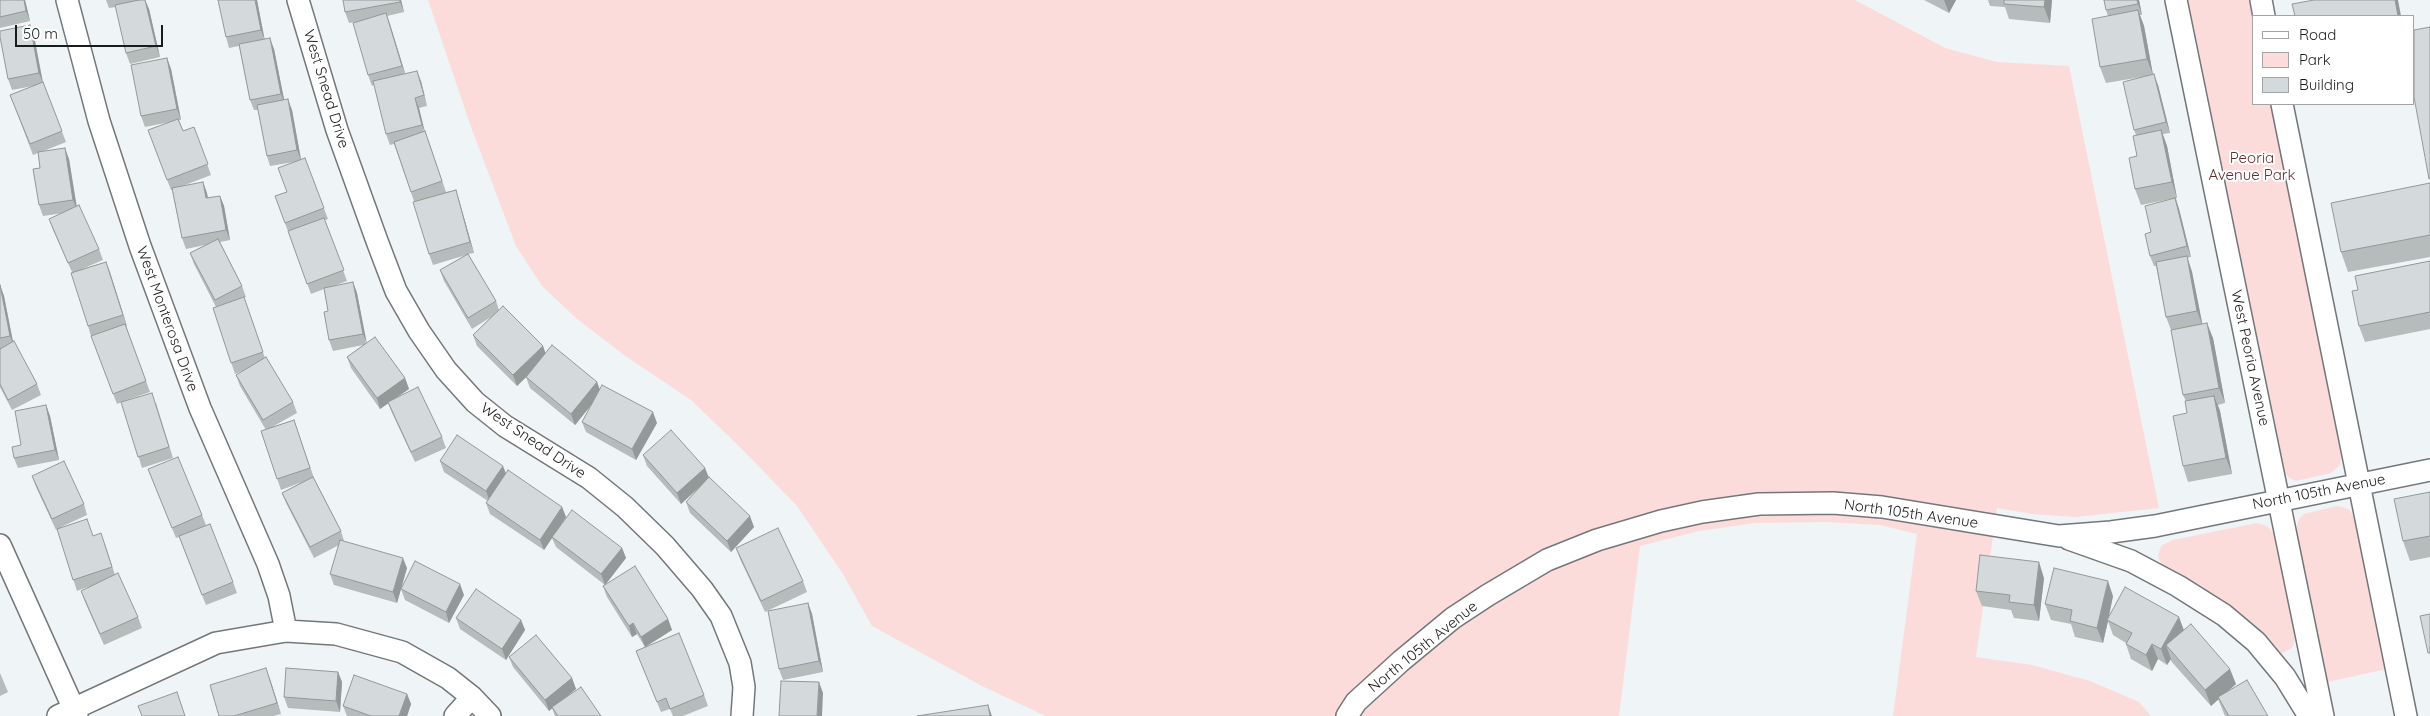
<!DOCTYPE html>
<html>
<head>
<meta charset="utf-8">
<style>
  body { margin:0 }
  #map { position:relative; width:2430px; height:716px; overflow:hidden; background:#eff4f6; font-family:Quicksand,sans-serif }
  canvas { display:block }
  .legend { position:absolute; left:2252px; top:15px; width:162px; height:90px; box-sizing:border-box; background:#fff; border:1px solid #a3a4a4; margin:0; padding:6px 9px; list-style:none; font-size:15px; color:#1a1b1c }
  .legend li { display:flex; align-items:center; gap:10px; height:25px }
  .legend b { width:25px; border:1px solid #a3a4a4 }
  .scale { position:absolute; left:15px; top:25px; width:148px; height:22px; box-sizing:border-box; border:2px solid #1a1b1c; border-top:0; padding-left:6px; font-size:15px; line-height:18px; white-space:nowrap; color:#1a1b1c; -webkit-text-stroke:4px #fff; paint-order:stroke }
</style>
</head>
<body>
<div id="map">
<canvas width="2430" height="716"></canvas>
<ul class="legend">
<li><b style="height:6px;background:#fff"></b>Road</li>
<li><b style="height:14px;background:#fcdbdb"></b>Park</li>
<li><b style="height:14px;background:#d4d9db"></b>Building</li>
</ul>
<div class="scale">50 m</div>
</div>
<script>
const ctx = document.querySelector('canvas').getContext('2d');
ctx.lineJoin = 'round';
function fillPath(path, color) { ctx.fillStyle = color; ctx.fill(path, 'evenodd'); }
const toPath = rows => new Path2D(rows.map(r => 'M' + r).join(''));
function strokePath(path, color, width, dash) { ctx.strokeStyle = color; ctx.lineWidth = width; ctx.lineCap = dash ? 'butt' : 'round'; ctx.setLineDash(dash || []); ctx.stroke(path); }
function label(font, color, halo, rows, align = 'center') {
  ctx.font = font + ' Quicksand,sans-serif'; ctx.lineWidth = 4; ctx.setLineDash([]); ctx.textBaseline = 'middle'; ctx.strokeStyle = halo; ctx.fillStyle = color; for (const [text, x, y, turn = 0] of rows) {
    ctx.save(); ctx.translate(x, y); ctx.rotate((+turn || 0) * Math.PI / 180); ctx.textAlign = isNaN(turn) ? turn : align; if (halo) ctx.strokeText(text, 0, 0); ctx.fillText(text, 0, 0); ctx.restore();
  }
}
const green = toPath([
  [428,0,1855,0,1945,48,1997,62,2069,66,2159,508,2076,517,2032,514,1997,508,1976,657,2032,665,2090,681,2139,702,2151,716,1893,716,1917,534,1880,525,1826,522,1755,523,1699,531,1640,546,1619,716,1046,716,982,686,872,626,843,574,797,506,743,450,691,400,624,355,576,318,542,286,516,246,471,127],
  [2186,0,2249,0,2254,24,2254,104,2271,104,2342,451,2340,465,2331,473,2296,481,2288,477,2282,468],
  [2337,506,2349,509,2357,522,2387,669,2327,682,2296,530,2299,519,2304,514],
  [2257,523,2267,526,2274,534,2296,637,2292,648,2280,654,2162,566,2158,556,2161,546,2173,540]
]);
const minor = toPath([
  [67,0,99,121,140,246,200,408,268,564,279,596,286,631],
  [298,0,337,130,377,241,396,291,419,331,446,370,475,402,505,426,589,478,625,507,665,546,702,589,721,616,740,663,744,687,742,716],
  [2176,0,2323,716],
  [2261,0,2264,16],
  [2282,104,2406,716],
  [2069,539,2131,561,2178,586,2224,615,2256,642,2285,677,2309,716],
  [0,545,77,716],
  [58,716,216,643,286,631,336,634,402,652,448,678,472,697,490,716],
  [455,716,472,697],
  [1347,716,1356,702,1401,661,1453,618,1488,595,1547,560,1597,540,1661,521,1702,512,1759,504,1833,503,1882,507,2059,536,2111,532,2155,526,2430,470]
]);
const wall = toPath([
  [0,0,25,0,30,21,0,28],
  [106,0,145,0,149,9,160,57,130,64,126,53,116,7,109,8],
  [257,0,264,39,274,49,284,100,292,110,301,159,305,158,328,219,325,220,347,281,331,287,353,282,357,293,366,343,405,378,409,389,394,399,442,437,446,448,415,462,392,413,388,403,380,409,351,368,347,357,363,345,333,351,329,340,328,311,324,289,311,294,275,196,287,192,294,162,270,166,267,156,258,110,254,110,250,100,239,46,229,48,226,37],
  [401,0,404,12,387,16,405,74,421,81,427,106,419,108,424,132,429,142,446,192,456,190,459,200,474,253,468,254,496,301,499,310,543,346,545,353,597,382,600,390,657,423,636,460,586,432,582,422,592,404,575,425,530,388,526,377,517,386,477,346,473,335,491,317,472,329,444,281,440,270,466,255,433,265,429,254,414,201,394,144,390,145,386,134,374,85,372,86,368,75,356,22,349,23,345,12],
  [1924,0,1956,0,1949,13],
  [1988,0,2052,0,2050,23,2009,19,2005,7,1990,6],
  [2139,0,2142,15,2140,15,2144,26,2153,75,2106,83,2100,67,2108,16,2106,10],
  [34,36,43,82,66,142,41,152,69,159,77,207,99,249,103,260,82,269,106,262,127,326,126,326,150,392,124,401,156,403,173,458,142,468,122,402,117,404,91,336,72,272,53,230,49,219,64,213,43,216,39,205,40,168,38,153,33,155,10,95,33,86,12,90,8,79],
  [167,58,171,69,181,120,179,120,183,131,194,127,211,175,180,187,203,182,208,198,220,196,224,206,230,240,220,242,242,286,246,297,244,297,265,358,293,402,297,413,272,427,294,420,314,478,341,531,344,541,407,568,397,603,334,585,330,574,339,545,314,558,286,503,282,493,302,482,281,490,261,431,266,430,240,386,236,375,242,371,235,374,213,308,216,307,194,264,190,253,205,245,186,249,182,238,172,190,171,190,148,130,170,122,145,127,141,116],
  [2158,85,2170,133,2163,134,2167,146,2177,198,2176,198,2179,209,2191,257,2187,258,2192,272,2202,324,2213,338,2225,403,2218,405,2220,411,2232,474,2188,482,2183,466,2187,413,2186,401,2183,395,2171,330,2166,317,2156,266,2154,266,2150,256,2151,232,2171,199,2141,205,2135,189,2137,156,2136,135,2134,130],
  [2430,183,2430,257,2348,272,2341,252],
  [2430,261,2430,329,2365,342,2359,326,2358,290],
  [0,285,4,296,13,342,37,384,41,395,12,410,0,387],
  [46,405,50,416,59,460,18,468,14,458],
  [643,455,705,468,709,478,754,527,731,552,690,513,686,502,702,485,681,504,647,466],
  [440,461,506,474,562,507,566,517,560,525,622,548,626,558,606,584,668,619,672,630,647,646,704,695,708,706,683,716,673,716,670,709,661,712,636,651,645,647,637,634,632,637,607,597,603,586,605,585,556,547,552,538,544,550,490,514,486,503,488,501,444,472],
  [148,469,202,515,206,525,233,582,237,593,206,605,179,537,176,538],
  [32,476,84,504,87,515,61,527,93,536,105,544,115,575,138,617,142,628,104,645,85,602,81,591,90,586,77,591,57,529,56,530,36,487],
  [2430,492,2430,557,2410,561,2403,541],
  [736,548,803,581,807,592,765,612,740,559],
  [2044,578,2039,621,2014,618,2011,610,1982,606,1976,591],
  [401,589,464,595,449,623,405,600],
  [2113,596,2109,616,2184,630,2236,684,2227,692,2268,716,2225,716,2218,699,2211,706,2171,661,2171,659,2167,665,2158,659,2152,671,2131,659,2126,644,2126,643,2113,635,2108,621,2103,643,2075,637,2071,624,2051,620,2045,604],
  [808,603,812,614,823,672,783,680,779,669],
  [456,618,521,620,525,630,506,660,460,629],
  [509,657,572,678,576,689,560,702,601,716,555,716,552,708,549,711,513,667],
  [338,672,342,682,340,712,288,708,284,697],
  [0,673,8,692,0,696],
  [270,679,281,714,273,716,219,716],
  [407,694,411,704,407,716,347,716,343,706]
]);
const shadedWall = toPath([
  [24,0,25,0,30,21,26,11],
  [145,0,149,9,160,57,156,46],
  [255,0,257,0,265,41,261,30],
  [400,0,401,0,404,12,400,2],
  [1944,0,1956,0,1949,13],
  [2045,0,2052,0,2050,23,2044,7],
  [2137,0,2139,0,2142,15,2138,4],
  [2395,0,2398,0,2401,16,2398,16],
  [2138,10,2144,26,2153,75,2147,59],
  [386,13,390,24,406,76,402,66],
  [30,25,34,36,43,84,39,73],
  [270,38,274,49,285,104,281,94],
  [167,58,171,69,181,120,177,109],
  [417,71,421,81,427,106,424,95],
  [2154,74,2158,85,2170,133,2166,122],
  [415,98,419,108,426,136,422,125],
  [288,99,292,110,301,160,297,150],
  [2161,130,2167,146,2177,198,2172,182],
  [65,148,69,159,77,210,73,200],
  [203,182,207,193,210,209,206,198],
  [456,190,459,200,474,253,470,242],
  [220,196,224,206,230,240,226,230],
  [2175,198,2179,209,2191,257,2187,246],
  [2187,256,2192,272,2203,327,2197,311],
  [106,262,110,272,127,326,123,315],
  [353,282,357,293,367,344,363,334],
  [0,285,4,296,14,347,10,336],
  [2207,323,2213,338,2225,403,2219,388],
  [543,346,547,357,517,386,513,375],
  [405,378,409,389,380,409,377,398],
  [597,382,601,393,575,425,571,414],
  [2214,396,2220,411,2232,474,2226,458],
  [46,405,50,416,59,460,55,450],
  [653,412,657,423,636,460,632,449],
  [503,466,507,476,490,502,486,491],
  [705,468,709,478,681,504,677,493],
  [562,507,566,517,544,550,540,540],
  [750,516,754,527,731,552,727,541],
  [622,548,626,558,605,585,601,574],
  [403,558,407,568,397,603,393,592],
  [2039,562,2044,578,2039,621,2034,605],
  [2108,581,2113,596,2108,620,2107,620,2108,621,2103,643,2097,628],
  [460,584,464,595,449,623,446,612],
  [808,603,812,614,823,672,819,661],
  [2179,617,2185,633,2166,645,2171,659,2167,665,2161,649],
  [668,619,672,630,645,647,641,637],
  [521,620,525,630,506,660,502,649],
  [633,623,637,634,632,637,629,626],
  [2152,644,2158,659,2152,671,2146,655],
  [266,668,270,679,281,714,277,703],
  [2230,669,2236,684,2211,706,2205,690],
  [338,672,342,682,340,712,336,701],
  [572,678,576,689,549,711,545,700],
  [819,682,823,693,822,716,817,716],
  [407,694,411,704,407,716,399,716],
  [988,705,992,716,990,716]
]);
const building = toPath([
  [0,0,24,0,26,11,0,17,0,0],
  [139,0,145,0,156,46,126,53,115,5,139,0],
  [218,0,255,0,261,30,226,37,218,0],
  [343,0,400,0,400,2,345,12,343,0],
  [2004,0,2045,0,2044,7,2004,4,2004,0],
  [2104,0,2137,0,2138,4,2106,10,2104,0],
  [2314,0,2395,0,2398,16,2295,16,2292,4,2314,0],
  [2138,10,2147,59,2100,67,2092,19,2138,10],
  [386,13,402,66,368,75,353,23,386,13],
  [30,25,39,73,8,79,0,37,0,31,30,25],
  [2430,27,2430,179,2429,179,2414,97,2414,30,2430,27],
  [270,38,281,94,250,100,239,44,270,38],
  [167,58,177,109,141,116,131,65,167,58],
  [417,71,424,95,415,98,422,125,386,134,373,81,417,71],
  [2154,74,2166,122,2134,130,2123,82,2154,74],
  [43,82,62,131,30,144,10,95,43,82],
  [288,99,297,150,267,156,257,105,288,99],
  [178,119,183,131,194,127,208,164,167,180,148,130,178,119],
  [2161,130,2172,182,2135,189,2129,158,2137,156,2133,136,2161,130],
  [425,131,442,181,411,192,394,142,425,131],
  [65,148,73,200,39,205,33,169,40,168,38,152,65,148],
  [305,158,324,208,285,223,275,196,287,192,278,168,305,158],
  [203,182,206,198,220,196,226,230,182,238,172,188,203,182],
  [2430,183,2430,235,2341,252,2331,203,2430,183],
  [456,190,470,242,429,254,413,202,456,190],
  [2175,198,2187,246,2150,256,2145,234,2151,232,2145,206,2175,198],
  [79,205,99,249,68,263,49,219,79,205],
  [324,218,344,270,307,284,288,231,324,218],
  [218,239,242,286,215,300,190,253,218,239],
  [468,254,496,301,468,318,440,270,468,254],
  [2187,256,2197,311,2166,317,2156,262,2187,256],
  [2430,261,2430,312,2359,326,2352,291,2358,290,2355,276,2430,261],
  [106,262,123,315,88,326,71,273,106,262],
  [353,282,363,334,329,340,324,312,328,311,324,288,353,282],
  [0,285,10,336,0,338,0,285],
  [244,297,263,352,231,363,213,308,244,297],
  [503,306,543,346,513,375,473,335,503,306],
  [2207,323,2219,388,2183,395,2171,330,2207,323],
  [125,324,146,381,113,394,91,336,125,324],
  [375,337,405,378,377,398,347,357,375,337],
  [14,341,37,384,8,400,0,384,0,349,14,341],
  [552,345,597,382,571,414,526,377,552,345],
  [266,357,293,402,263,420,236,375,266,357],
  [602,385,653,412,632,449,582,422,602,385],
  [418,387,442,437,411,452,388,402,418,387],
  [152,393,169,447,138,457,121,402,152,393],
  [2214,396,2226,458,2183,466,2173,416,2187,413,2185,401,2214,396],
  [46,405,55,450,14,458,12,447,21,445,15,411,46,405],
  [294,420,310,468,277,479,261,431,294,420],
  [671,430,705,468,677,493,643,455,671,430],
  [457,435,503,466,486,491,440,461,457,435],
  [178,457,202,515,172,528,148,469,178,457],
  [64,461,84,504,52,519,32,476,64,461],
  [508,470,562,507,540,540,486,503,508,470],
  [313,477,341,531,310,547,282,493,313,477],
  [709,477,750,516,727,541,686,502,709,477],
  [2430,492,2430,536,2403,541,2394,499,2430,492],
  [572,510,622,548,601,574,552,537,572,510],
  [87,519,93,536,101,533,112,567,73,580,57,529,87,519],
  [210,524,233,582,202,595,179,536,210,524],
  [778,528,803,581,761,601,736,548,778,528],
  [340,540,403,558,393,592,330,574,340,540],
  [1980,555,2039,562,2034,605,2009,602,2010,595,1976,591,1980,555],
  [415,561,460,584,446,612,401,589,415,561],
  [635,566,668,619,641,637,633,623,629,626,603,586,635,566],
  [2054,568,2108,581,2097,628,2070,621,2072,610,2045,604,2054,568],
  [118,573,138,617,100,634,81,591,118,573],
  [2125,587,2179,617,2161,649,2152,644,2146,655,2126,644,2132,633,2107,620,2125,587],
  [476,589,521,620,502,649,456,618,476,589],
  [808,603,819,661,779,669,768,611,808,603],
  [2430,614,2430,653,2428,653,2420,616,2430,614],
  [2191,624,2230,669,2205,690,2166,645,2191,624],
  [679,633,704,695,670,709,666,698,657,702,636,651,679,633],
  [536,635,572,678,545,700,509,657,536,635],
  [266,668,277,703,234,716,219,716,210,685,266,668],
  [286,668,338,672,336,701,284,697,286,668],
  [354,675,407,694,399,716,371,716,343,706,354,675],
  [2247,680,2268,716,2229,716,2218,697,2247,680],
  [781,681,819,682,817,716,779,716,781,681],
  [581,687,601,716,558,716,552,707,581,687],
  [177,692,185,716,142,716,138,706,177,692],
  [988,705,990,716,917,716,988,705]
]);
const streetNames = [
  ["West Snead Drive",326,89,73],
  ["West Monterosa Drive",167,319,70],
  ["West Peoria Avenue",2250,358,78],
  ["West Snead Drive",533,441,34],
  ["North 105th Avenue",2319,492,-11],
  ["North 105th Avenue",1911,514,8],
  ["North 105th Avenue",1423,647,-39]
];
const parkNames = [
  ["Peoria",2252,158],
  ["Avenue Park",2252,175]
];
fillPath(green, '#fcdbdb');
strokePath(minor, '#74777a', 24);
strokePath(minor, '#fff', 21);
fillPath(wall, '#b6bbbc');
fillPath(shadedWall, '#949899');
fillPath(building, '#d4d9db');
strokePath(building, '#949899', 1);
label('15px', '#1a1b1c', '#fff', streetNames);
label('15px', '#642c2e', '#fff', parkNames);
</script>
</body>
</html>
